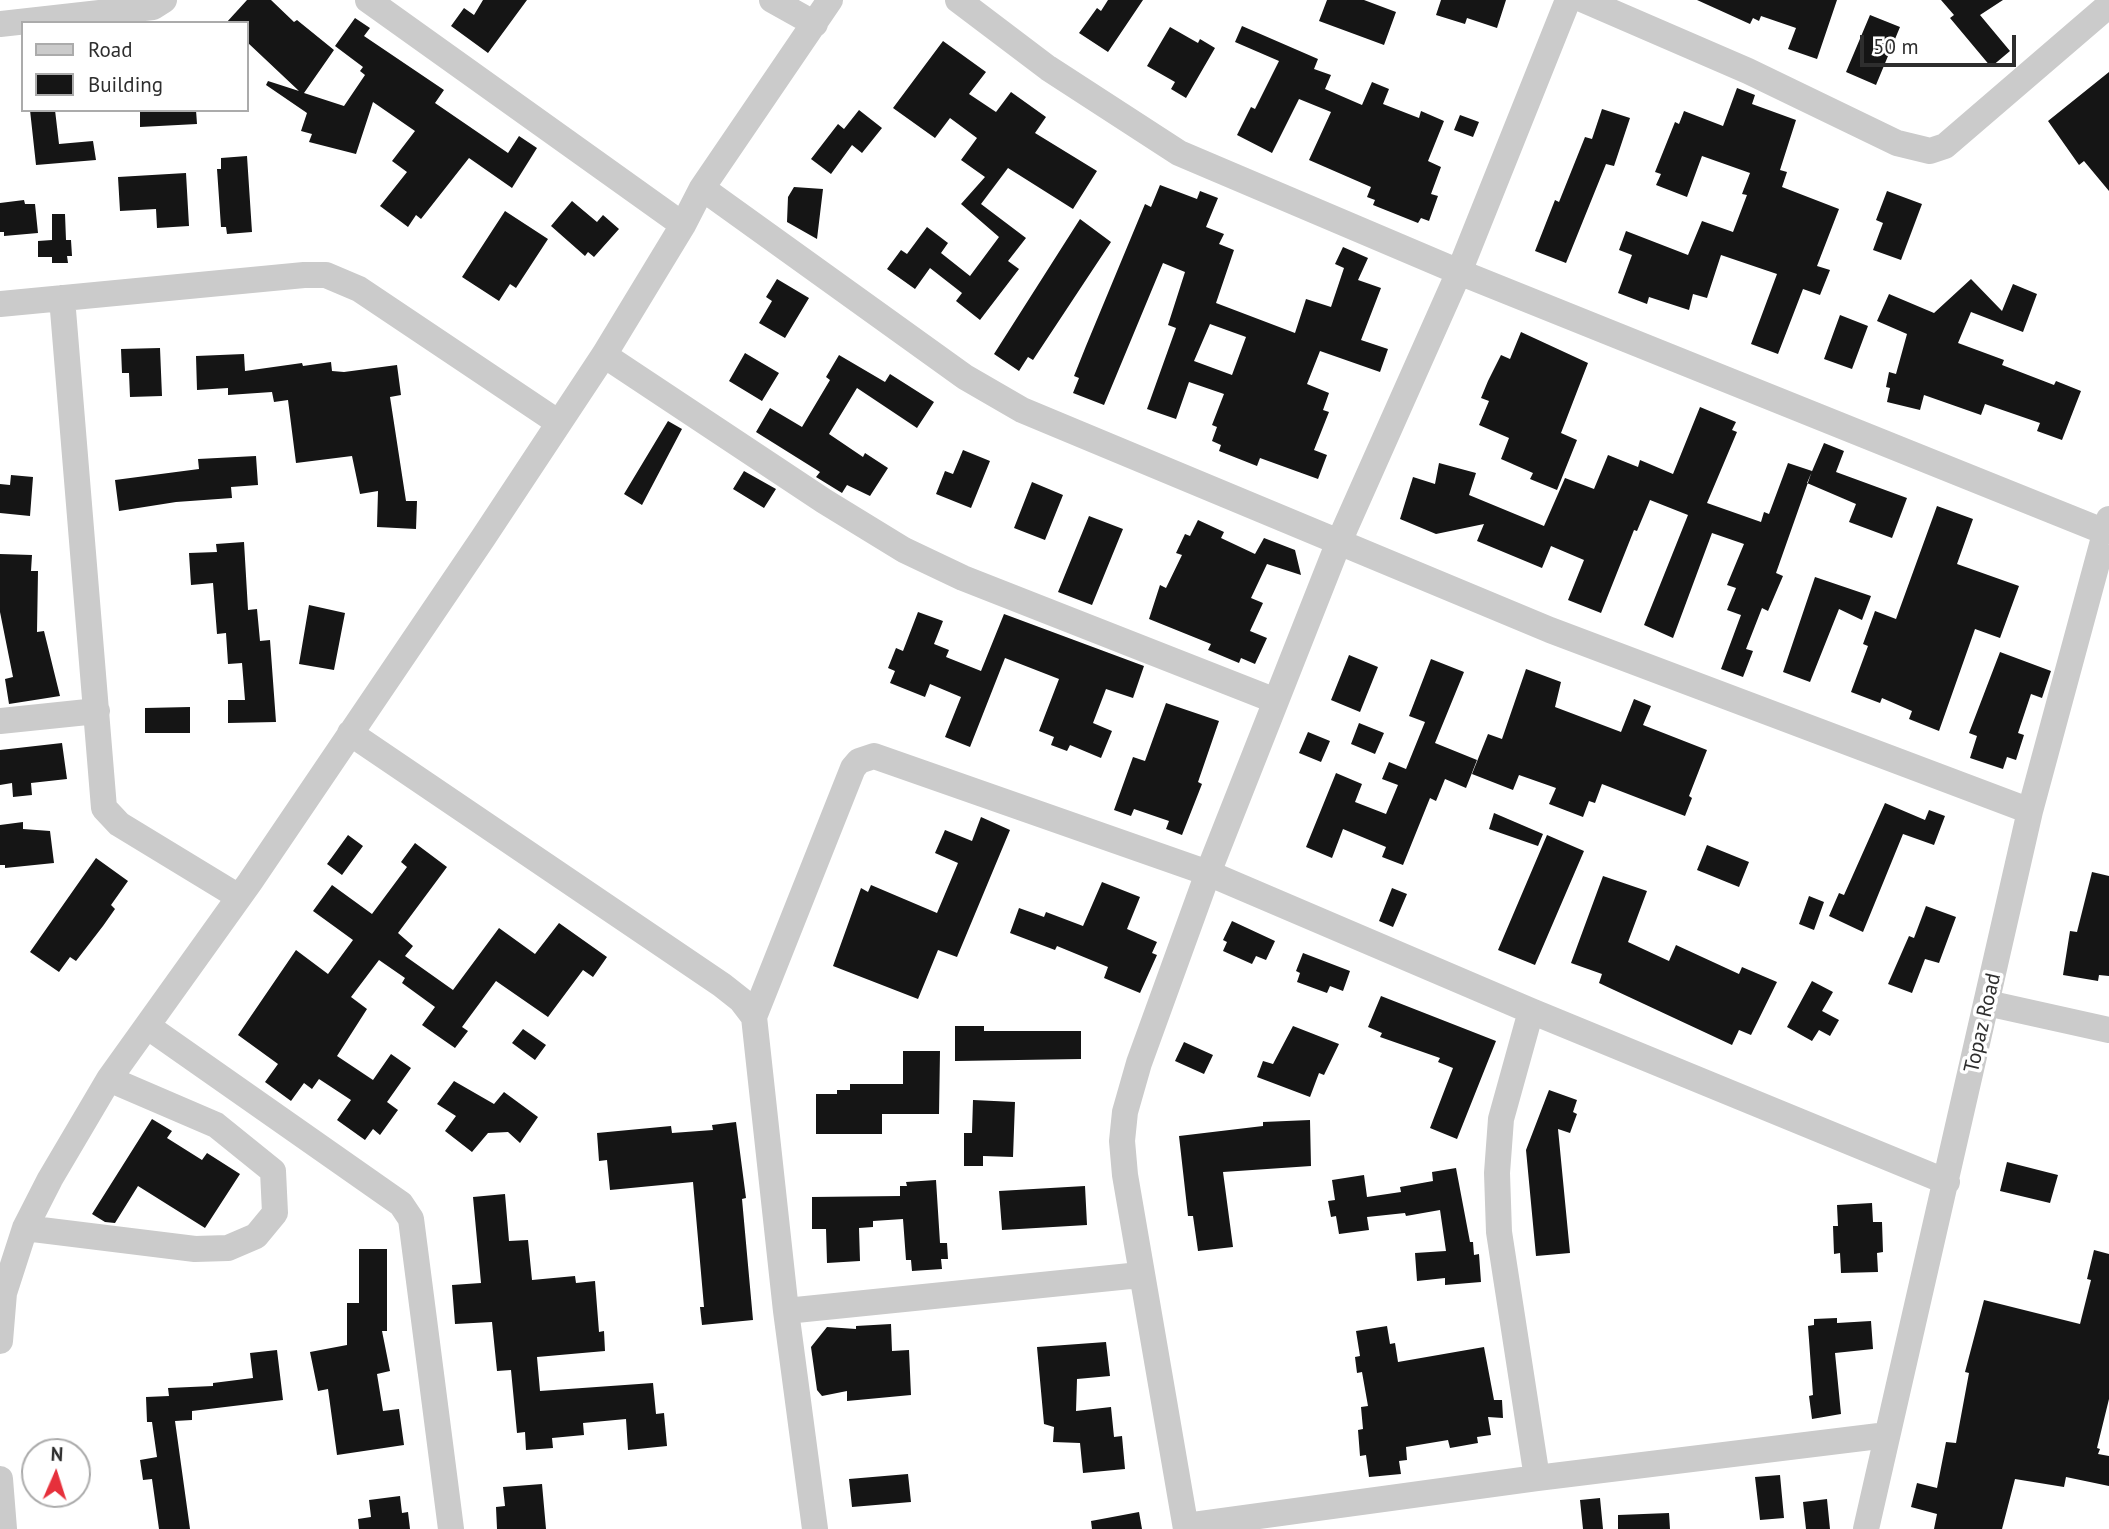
<!DOCTYPE html>
<html>
<head>
<meta charset="utf-8">
<style>
  body { margin:0 }
  #map { position:relative; width:2109px; height:1529px; overflow:hidden; background:#fff; font-family:"PT Sans",sans-serif }
  canvas { display:block }
  .legend { position:absolute; left:21px; top:21px; width:228px; height:91px; box-sizing:border-box; background:#fff; border:2px solid #ababab; margin:0; padding:9px 12px; list-style:none; font-size:21px; color:#2e2e2e }
  .legend li { display:flex; align-items:center; gap:14px; height:35px }
  .legend b { width:35px; border:2px solid #ababab }
  .north { position:absolute; left:21px; top:1438px; width:70px; height:70px; box-sizing:border-box; background:#fff; border:2px solid #ababab; border-radius:50%; rotate:3deg; font-size:19px; font-weight:700; line-height:28px; text-align:center; color:#2e2e2e }
  .north::after { content:''; display:block; margin:auto; width:24px; height:32px; background:#e6303b; clip-path:polygon(50% 0,100% 100%,50% 72%,0 100%) }
  .scale { position:absolute; left:1860px; top:35px; width:156px; height:32px; box-sizing:border-box; border:4px solid #2e2e2e; border-top:0; padding-left:9px; font-size:21px; line-height:24px; white-space:nowrap; color:#2e2e2e; -webkit-text-stroke:5px #fff; paint-order:stroke }
</style>
</head>
<body>
<div id="map">
<canvas width="2109" height="1529"></canvas>
<ul class="legend">
<li><b style="height:9px;background:#cbcbcb"></b>Road</li>
<li><b style="height:19px;background:#151515"></b>Building</li>
</ul>
<div class="north">N</div>
<div class="scale">50 m</div>
</div>
<script>
const ctx = document.querySelector('canvas').getContext('2d');
ctx.lineJoin = 'round';
function fillPath(path, color) { ctx.fillStyle = color; ctx.fill(path, 'evenodd'); }
const toPath = rows => new Path2D(rows.map(r => 'M' + r).join(''));
function strokePath(path, color, width, dash) { ctx.strokeStyle = color; ctx.lineWidth = width; ctx.lineCap = dash ? 'butt' : 'round'; ctx.setLineDash(dash || []); ctx.stroke(path); }
function label(font, color, halo, rows, align = 'center') {
  ctx.font = font + ' "PT Sans",sans-serif'; ctx.lineWidth = 7; ctx.setLineDash([]); ctx.textBaseline = 'middle'; ctx.strokeStyle = halo; ctx.fillStyle = color; for (const [text, x, y, turn = 0] of rows) {
    ctx.save(); ctx.translate(x, y); ctx.rotate((+turn || 0) * Math.PI / 180); ctx.textAlign = isNaN(turn) ? turn : align; if (halo) ctx.strokeText(text, 0, 0); ctx.fillText(text, 0, 0); ctx.restore();
  }
}
const building = toPath([
  [247,0,271,0,294,22,297,20,334,50,304,93,344,106,365,75,360,71,363,67,335,46,355,18,370,28,364,36,444,90,435,103,508,153,519,136,537,148,512,188,469,158,421,219,416,215,408,227,380,206,407,172,392,161,415,131,373,102,356,154,309,142,312,134,301,131,307,113,266,85,268,81,299,91,247,42,247,23,226,23],
  [483,0,527,0,488,53,451,26,464,8,474,15],
  [1108,0,1143,0,1108,52,1079,33,1097,8,1101,11],
  [1327,0,1364,0,1396,12,1384,45,1319,21],
  [1441,0,1506,0,1497,28,1467,18,1465,24,1436,15],
  [1697,0,1837,0,1817,59,1788,49,1796,28,1761,16,1759,21,1753,18,1750,24],
  [1941,0,2003,0,1980,15,2010,51,1991,67,1950,18,1954,15],
  [1870,15,1900,27,1876,85,1846,72],
  [1242,26,1318,59,1314,69,1331,75,1325,89,1362,105,1372,82,1389,89,1383,104,1419,118,1421,111,1444,121,1428,161,1441,167,1431,194,1438,196,1429,221,1421,218,1418,223,1373,205,1375,200,1367,197,1371,187,1309,160,1331,112,1299,99,1272,153,1237,135,1251,107,1255,109,1279,61,1235,42],
  [1170,27,1198,43,1200,39,1215,48,1186,98,1171,89,1175,82,1147,66],
  [943,41,986,72,969,94,996,112,1011,92,1046,117,1035,133,1097,171,1073,209,1008,168,981,204,1026,238,1008,261,1019,269,980,320,956,301,962,293,930,268,915,289,887,269,901,250,907,254,927,227,948,243,941,253,970,276,999,237,961,204,985,177,961,160,977,138,950,118,935,138,893,108],
  [2109,72,2109,191,2084,161,2079,165,2048,121],
  [1737,88,1755,95,1752,104,1796,120,1780,170,1787,172,1782,187,1839,209,1817,266,1830,270,1820,295,1803,289,1778,354,1751,344,1777,274,1721,255,1707,298,1693,294,1689,310,1649,297,1647,304,1618,293,1632,255,1619,250,1626,231,1688,255,1702,221,1733,232,1747,195,1742,194,1750,173,1702,156,1687,197,1656,185,1661,174,1655,172,1675,122,1679,124,1684,111,1723,126],
  [1602,109,1630,118,1614,166,1606,164,1566,263,1535,251,1555,200,1559,202,1585,137,1592,139],
  [30,110,55,110,59,144,93,141,96,160,36,165],
  [140,110,196,110,197,124,140,127],
  [859,110,882,128,862,153,852,145,831,174,811,159,838,124,844,129],
  [1460,115,1479,122,1473,137,1454,130],
  [247,156,252,232,227,234,226,227,221,227,217,169,221,169,221,158],
  [186,173,189,226,157,228,156,209,120,211,118,177],
  [1160,185,1197,199,1200,191,1218,198,1206,227,1224,234,1219,244,1234,250,1216,303,1295,333,1306,299,1331,307,1344,268,1335,264,1343,247,1368,258,1358,280,1381,288,1361,340,1388,349,1380,372,1320,351,1307,384,1329,393,1323,410,1329,412,1314,450,1327,455,1318,479,1260,458,1257,466,1219,451,1221,445,1212,441,1217,427,1212,425,1224,394,1189,382,1176,419,1147,409,1176,328,1168,325,1185,272,1163,263,1104,405,1073,393,1079,378,1074,376,1086,346,1145,204,1151,207],
  [1210,324,1246,337,1232,375,1194,361],
  [794,187,823,189,817,239,787,222,788,197],
  [1887,191,1922,204,1901,260,1873,250,1883,223,1876,220],
  [24,200,25,204,35,204,38,233,4,236,4,232,0,232,0,203],
  [572,201,597,222,603,215,619,229,594,257,588,252,585,256,551,226],
  [505,211,548,239,516,288,510,284,499,301,462,277],
  [52,214,65,214,66,240,71,240,72,256,67,256,68,263,52,263,52,257,38,257,38,241,52,240],
  [1080,219,1111,242,1033,360,1028,357,1019,371,994,354],
  [777,279,809,298,785,338,759,323,772,301,766,297],
  [1971,279,2002,311,2013,284,2037,294,2023,332,1971,312,1958,343,2004,360,2002,365,2054,385,2056,381,2081,391,2062,440,2037,431,2040,423,1985,404,1981,415,1924,395,1920,410,1887,402,1890,388,1886,387,1889,372,1896,374,1907,334,1877,321,1889,294,1934,313],
  [1840,315,1868,326,1852,369,1824,359],
  [1521,332,1588,363,1561,433,1577,440,1557,490,1530,479,1533,473,1501,459,1509,438,1479,425,1489,401,1481,398,1488,381,1501,355,1510,359],
  [160,348,162,396,130,397,129,373,122,373,121,349],
  [745,353,779,373,762,401,729,381],
  [244,354,245,371,302,363,303,366,331,362,332,371,344,372,397,365,401,395,390,397,406,501,417,501,416,529,377,527,378,491,360,494,352,456,296,463,288,400,274,402,272,392,228,395,228,388,197,390,196,356],
  [839,355,885,382,890,374,934,402,917,428,857,388,829,434,863,457,865,453,888,468,870,496,847,485,842,493,816,477,820,472,756,432,770,408,802,427,830,380,826,377],
  [1700,407,1736,422,1732,430,1737,432,1707,503,1761,522,1764,512,1769,514,1788,463,1812,471,1776,573,1783,576,1768,611,1762,608,1746,649,1753,651,1743,677,1721,669,1741,615,1727,610,1736,588,1727,585,1744,544,1712,533,1673,638,1644,625,1688,515,1650,500,1637,531,1634,530,1601,613,1568,600,1584,560,1551,546,1542,568,1477,541,1484,524,1436,534,1400,519,1413,477,1435,484,1439,463,1476,473,1469,495,1544,526,1565,478,1594,489,1608,455,1638,467,1640,460,1673,474],
  [668,421,682,429,642,505,624,494],
  [1824,443,1844,451,1836,472,1907,498,1892,538,1849,522,1856,504,1807,483],
  [963,450,990,461,971,508,936,494,945,471,953,474],
  [256,456,258,485,231,487,232,498,176,502,119,511,115,480,199,469,198,459],
  [744,471,776,489,764,508,733,489],
  [11,475,33,477,30,516,0,513,0,484,10,485],
  [1032,482,1063,495,1045,540,1014,528],
  [1937,506,1973,519,1957,564,2019,586,2000,638,1975,629,1939,731,1909,719,1912,711,1882,698,1880,703,1851,692,1868,646,1863,644,1875,611,1896,619],
  [1089,516,1123,529,1092,605,1058,592],
  [1198,520,1224,532,1221,538,1255,554,1264,538,1295,550,1301,575,1267,564,1251,598,1263,603,1250,631,1267,638,1255,664,1241,658,1239,663,1208,650,1211,644,1149,619,1160,585,1166,588,1182,555,1176,553,1185,534,1190,536],
  [244,542,248,610,257,609,260,641,270,640,276,722,228,723,228,700,245,700,242,663,228,664,226,633,217,634,213,583,191,585,189,553,217,552,216,544],
  [0,554,32,555,31,571,38,571,37,632,44,631,60,696,9,704,5,679,13,677,0,612],
  [1815,577,1871,596,1862,620,1839,609,1810,682,1783,672],
  [309,605,345,613,334,670,299,664],
  [918,612,943,621,934,644,949,650,946,657,981,671,1004,614,1144,666,1133,698,1106,689,1093,723,1112,731,1101,758,1070,745,1067,751,1051,745,1054,737,1039,731,1059,679,1005,658,970,747,945,737,961,697,930,684,925,697,890,683,895,671,888,668,896,648,903,651],
  [2000,652,2051,671,2042,698,2031,694,2018,733,2024,735,2016,760,2007,757,2003,769,1970,758,1977,736,1969,733],
  [1349,655,1378,667,1360,712,1331,700],
  [1431,659,1464,672,1435,743,1477,760,1466,788,1445,779,1436,801,1430,798,1403,865,1382,857,1386,847,1343,829,1332,858,1306,847,1336,773,1362,784,1355,802,1386,814,1398,785,1382,779,1389,762,1406,769,1425,722,1409,716],
  [1526,669,1561,682,1555,707,1621,732,1634,699,1651,706,1643,725,1707,750,1689,796,1692,798,1685,816,1602,784,1595,803,1589,801,1583,817,1549,804,1556,788,1519,775,1513,790,1472,774,1488,734,1502,739],
  [1166,703,1219,721,1198,782,1202,784,1182,835,1166,829,1169,821,1134,809,1131,816,1114,810,1133,757,1145,761],
  [190,707,190,733,145,733,145,708],
  [1359,723,1384,733,1375,754,1351,744],
  [1308,732,1330,741,1321,762,1299,753],
  [62,743,67,779,31,783,32,795,13,797,12,783,0,785,0,750],
  [1885,803,1925,820,1929,810,1945,816,1934,845,1903,834,1863,932,1829,916,1839,893,1844,895],
  [1494,813,1543,834,1538,846,1489,829],
  [981,817,1010,830,957,957,938,950,918,999,833,966,861,888,868,892,871,885,937,913,958,863,935,853,945,830,972,841],
  [23,822,23,829,50,831,54,863,5,868,5,865,0,865,0,825],
  [348,835,363,846,342,875,327,864],
  [1547,835,1584,851,1535,965,1498,950],
  [415,843,447,867,398,933,413,946,405,956,453,990,499,928,535,954,559,923,607,957,593,977,583,970,548,1017,496,981,462,1027,468,1031,455,1048,422,1025,435,1007,402,983,405,978,379,960,351,997,367,1009,337,1056,373,1080,391,1054,411,1068,387,1102,398,1110,380,1135,373,1129,365,1140,337,1120,351,1100,319,1079,312,1089,304,1083,291,1101,265,1082,278,1064,238,1035,296,950,328,974,353,940,313,911,332,885,372,914,407,867,401,862],
  [1707,845,1749,862,1739,887,1697,870],
  [96,858,128,881,111,905,115,909,103,926,76,961,70,957,59,972,30,952],
  [2092,872,2109,876,2109,976,2099,975,2098,981,2063,975,2070,931,2077,932],
  [1603,876,1647,891,1628,942,1669,961,1676,945,1739,974,1742,967,1777,982,1751,1035,1739,1030,1732,1045,1599,983,1602,974,1571,963],
  [1102,882,1140,897,1127,929,1157,942,1152,953,1157,955,1140,993,1104,978,1108,967,1057,946,1055,950,1010,933,1019,908,1044,917,1046,912,1083,926],
  [1392,888,1407,894,1393,927,1379,921],
  [1809,896,1824,902,1814,930,1799,924],
  [1926,906,1956,917,1939,963,1925,959,1912,993,1888,984,1909,936,1914,938],
  [1232,921,1275,941,1266,960,1256,956,1252,964,1223,951,1227,942,1223,940],
  [1303,953,1350,971,1343,991,1330,986,1327,993,1297,982,1300,973,1296,971],
  [1812,981,1833,992,1822,1011,1839,1020,1830,1036,1819,1030,1812,1041,1787,1027],
  [1381,996,1496,1041,1457,1139,1430,1128,1453,1068,1438,1062,1440,1058,1380,1037,1382,1033,1368,1027],
  [955,1026,984,1026,984,1031,1081,1031,1081,1059,955,1061],
  [1293,1026,1339,1044,1324,1075,1319,1073,1310,1097,1257,1077,1263,1061,1273,1064],
  [523,1029,546,1045,535,1060,512,1043],
  [1184,1042,1213,1055,1204,1074,1175,1061],
  [903,1051,940,1051,939,1114,882,1114,882,1134,816,1134,816,1094,837,1094,837,1090,850,1090,850,1084,903,1084],
  [454,1081,494,1104,504,1092,538,1117,520,1143,508,1132,488,1133,472,1152,445,1131,456,1116,437,1104],
  [1549,1090,1577,1100,1573,1112,1577,1114,1570,1133,1558,1129,1570,1253,1536,1256,1526,1150],
  [973,1100,1015,1102,1013,1157,983,1156,983,1166,964,1166,964,1133,972,1133],
  [152,1119,172,1131,167,1138,202,1160,207,1153,240,1174,205,1228,138,1186,115,1223,105,1222,92,1214],
  [1310,1120,1311,1166,1223,1172,1233,1247,1198,1251,1193,1216,1188,1216,1179,1136,1263,1126,1263,1122],
  [736,1122,746,1198,742,1199,753,1320,702,1325,700,1307,704,1307,693,1182,610,1190,607,1160,599,1161,597,1133,671,1126,672,1133,713,1130,712,1125],
  [2007,1162,2058,1175,2050,1203,2000,1191],
  [1456,1168,1470,1242,1473,1242,1474,1255,1479,1254,1481,1282,1445,1285,1445,1278,1417,1281,1415,1253,1446,1251,1440,1210,1406,1216,1405,1213,1367,1217,1369,1230,1339,1234,1336,1216,1331,1217,1328,1201,1335,1200,1332,1180,1364,1175,1367,1197,1401,1192,1400,1187,1433,1181,1432,1172],
  [936,1180,940,1243,947,1243,948,1259,941,1259,942,1269,912,1271,911,1260,906,1260,903,1219,873,1221,873,1227,859,1228,860,1261,827,1263,826,1229,812,1229,812,1197,900,1196,900,1186,907,1186,906,1182],
  [1085,1186,1087,1225,1002,1230,999,1191],
  [505,1194,509,1241,528,1240,532,1280,575,1276,576,1283,595,1281,599,1332,604,1331,605,1351,537,1357,540,1391,653,1383,656,1414,664,1413,667,1446,628,1450,626,1419,583,1423,584,1435,552,1438,553,1448,526,1450,525,1432,517,1433,511,1370,497,1371,492,1322,455,1324,452,1285,481,1283,473,1197],
  [1872,1203,1873,1222,1882,1222,1883,1252,1877,1253,1878,1272,1841,1273,1840,1253,1834,1254,1833,1226,1838,1226,1837,1205],
  [359,1249,387,1249,387,1331,382,1331,390,1371,377,1374,383,1411,399,1409,404,1445,337,1455,328,1389,318,1391,310,1352,347,1345,347,1303,359,1303],
  [2094,1250,2109,1254,2109,1399,2097,1448,2100,1449,2098,1454,2109,1456,2109,1486,2066,1477,2064,1487,2015,1479,2002,1529,1934,1529,1937,1514,1911,1507,1917,1483,1937,1488,1946,1442,1956,1443,1969,1373,1965,1372,1984,1300,2080,1324,2091,1280,2087,1279],
  [1837,1318,1837,1323,1871,1321,1873,1349,1835,1353,1841,1414,1812,1419,1809,1396,1813,1395,1808,1326,1814,1325,1814,1319],
  [891,1324,892,1351,909,1350,911,1395,847,1401,847,1391,822,1396,817,1390,811,1347,827,1327,856,1329,856,1326],
  [1387,1326,1390,1344,1395,1343,1398,1362,1484,1347,1494,1400,1502,1400,1503,1418,1488,1417,1491,1435,1477,1437,1478,1443,1450,1448,1448,1440,1406,1447,1407,1460,1399,1461,1401,1474,1369,1477,1366,1455,1360,1456,1358,1430,1363,1429,1361,1407,1368,1406,1362,1372,1357,1373,1355,1357,1360,1356,1356,1331],
  [1106,1342,1110,1376,1077,1379,1076,1411,1111,1407,1114,1437,1122,1436,1125,1469,1083,1473,1080,1443,1053,1442,1054,1427,1044,1424,1037,1347],
  [277,1350,283,1400,192,1411,192,1420,175,1421,190,1529,159,1529,152,1479,143,1480,140,1460,157,1457,152,1422,147,1422,146,1397,169,1396,168,1388,213,1386,213,1383,253,1378,250,1353],
  [908,1474,911,1502,852,1507,849,1479],
  [1780,1475,1784,1518,1760,1520,1755,1477],
  [542,1484,546,1529,497,1529,496,1507,505,1506,503,1487],
  [400,1496,402,1513,408,1512,410,1529,359,1529,358,1519,371,1517,369,1500],
  [1600,1498,1603,1529,1583,1529,1580,1500],
  [1827,1499,1830,1529,1806,1529,1803,1502],
  [1139,1512,1142,1529,1092,1529,1091,1521],
  [1669,1513,1670,1529,1618,1529,1618,1515]
]);
const minor = toPath([
  [368,0,683,225],
  [772,0,815,24],
  [958,0,1048,68,1179,153,1459,272,2105,532],
  [1584,0,1748,71,1897,143,1930,151,1945,146,2109,5],
  [0,24,153,7,164,0],
  [702,188,965,377,1022,410,1550,630,2030,811],
  [62,298,104,808,119,824,239,897],
  [0,304,304,275,326,275,359,289,559,423],
  [604,355,824,501,904,550,963,578,1276,701],
  [0,721,97,711],
  [350,733,722,985,741,1000,754,1017,786,1311,815,1529],
  [1987,1003,2109,1030],
  [1531,1011,1501,1119,1497,1173,1499,1232,1537,1478],
  [754,1017,853,768,859,761,874,756,1208,873,1531,1011,1947,1182],
  [147,1026,401,1204,411,1219,451,1529],
  [25,1228,195,1249,228,1248,256,1236,275,1213,273,1171,216,1125,109,1079],
  [786,1311,1140,1275],
  [0,1341,4,1293,25,1228,50,1179,109,1079,250,882,483,538,604,355,683,225,702,188,830,0],
  [0,1479,4,1529],
  [1186,1526,1537,1478,1887,1435],
  [1186,1529,1125,1175,1122,1141,1125,1112,1139,1063,1208,873,1338,544,1459,272,1568,0],
  [1866,1529,2030,811,2109,519]
]);
const streetNames = [
  ["Topaz Road",1983,1023,-77]
];
fillPath(building, '#151515');
strokePath(minor, '#cbcbcb', 26);
label('21px', '#2e2e2e', '#fff', streetNames);
</script>
</body>
</html>
